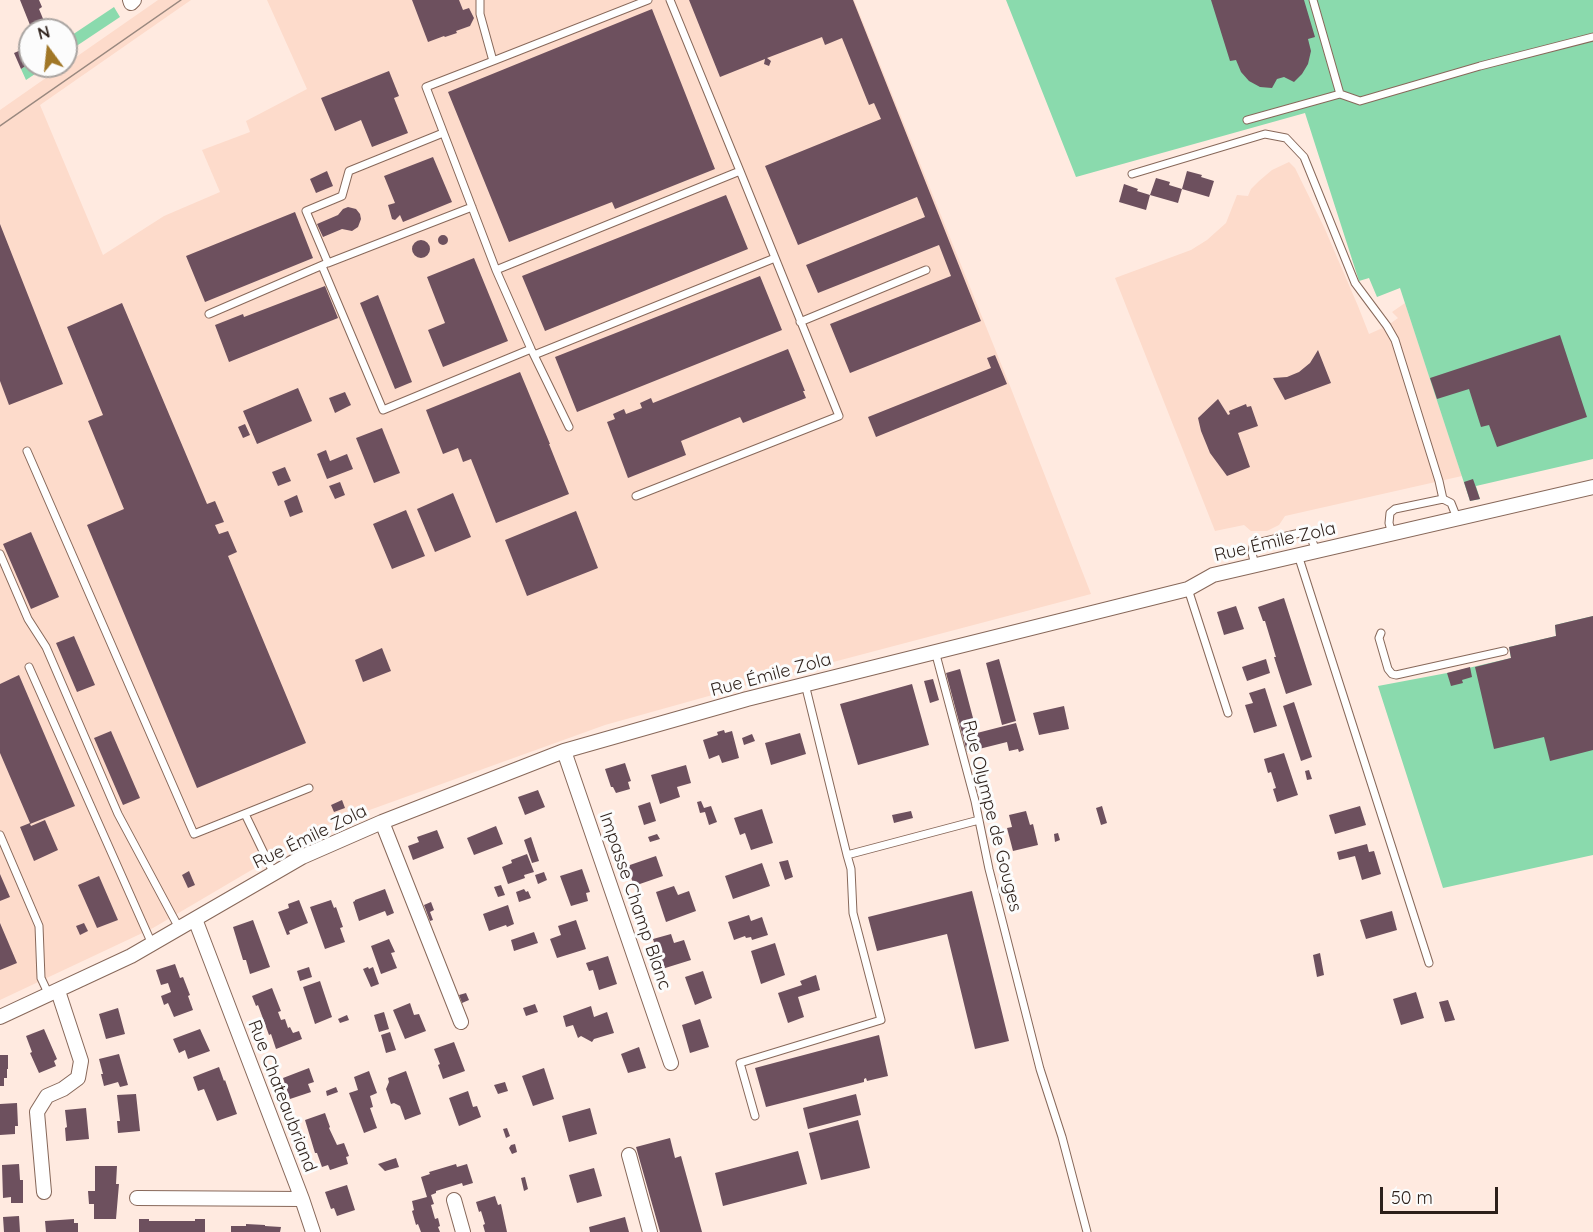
<!DOCTYPE html>
<html>
<head>
<meta charset="utf-8">
<style>
  body { margin:0 }
  #map { position:relative; width:1593px; height:1232px; overflow:hidden; background:#ffeae0; font-family:Quicksand,sans-serif }
  canvas { display:block }
  .north { position:absolute; left:18px; top:18px; width:60px; height:60px; box-sizing:border-box; background:#fcfcfc; border:2px solid #a9a4a1; border-radius:50%; rotate:345deg; font-size:16px; font-weight:700; line-height:24px; text-align:center; color:#2c1f19 }
  .north::after { content:''; display:block; margin:auto; width:21px; height:27px; background:#a17727; clip-path:polygon(50% 0,100% 100%,50% 72%,0 100%) }
  .scale { position:absolute; left:1380px; top:1187px; width:118px; height:27px; box-sizing:border-box; border:3px solid #2c1f19; border-top:0; padding-left:8px; font-size:18px; line-height:21px; white-space:nowrap; color:#2c1f19; -webkit-text-stroke:4px #fcfcfc; paint-order:stroke }
</style>
</head>
<body>
<div id="map">
<canvas width="1593" height="1232"></canvas>
<div class="north">N</div>
<div class="scale">50 m</div>
</div>
<script>
const ctx = document.querySelector('canvas').getContext('2d');
ctx.lineJoin = 'round';
function fillPath(path, color) { ctx.fillStyle = color; ctx.fill(path, 'evenodd'); }
const toPath = rows => new Path2D(rows.map(r => 'M' + r).join(''));
function strokePath(path, color, width, dash) { ctx.strokeStyle = color; ctx.lineWidth = width; ctx.lineCap = dash ? 'butt' : 'round'; ctx.setLineDash(dash || []); ctx.stroke(path); }
function label(font, color, halo, rows, align = 'center') {
  ctx.font = font + ' Quicksand,sans-serif'; ctx.lineWidth = 6; ctx.setLineDash([]); ctx.textBaseline = 'middle'; ctx.strokeStyle = halo; ctx.fillStyle = color; for (const [text, x, y, turn = 0] of rows) {
    ctx.save(); ctx.translate(x, y); ctx.rotate((+turn || 0) * Math.PI / 180); ctx.textAlign = isNaN(turn) ? turn : align; if (halo) ctx.strokeText(text, 0, 0); ctx.fillText(text, 0, 0); ctx.restore();
  }
}
const built = toPath([
  [158,0,191,0,40,105,103,255,164,216,220,192,202,150,250,132,246,121,307,89,267,0,854,0,1010,386,1091,594,784,675,605,725,328,825,153,928,0,1000,0,110,63,66,66,66,66,64],
  [1289,162,1295,168,1324,227,1358,306,1369,334,1387,326,1398,318,1392,312,1405,303,1462,476,1285,516,1279,525,1267,531,1251,531,1244,525,1215,531,1115,278,1191,250,1207,240,1226,223,1237,195,1248,196,1251,189,1259,181,1272,170]
]);
const green = toPath([
  [1006,0,1593,0,1593,459,1476,486,1480,499,1470,501,1400,288,1377,297,1369,278,1359,281,1305,113,1076,177],
  [114,7,120,17,66,53,66,39],
  [30,63,30,66,47,66,26,80,21,69],
  [1593,616,1593,855,1443,888,1378,686,1447,673,1511,658,1509,647,1556,636,1555,625]
]);
const building = toPath([
  [20,0,39,0,42,7,39,9,46,26,37,30,32,30],
  [412,0,459,0,463,10,469,8,474,18,470,26,456,31,457,33,445,37,444,36,428,42],
  [689,0,853,0,981,321,850,373,830,324,951,276,939,245,818,293,806,265,925,217,917,197,798,245,765,166,881,119,874,103,869,105,842,38,825,45,822,37,767,58,771,61,769,66,764,64,765,59,720,77],
  [1211,0,1304,0,1315,37,1308,39,1311,51,1308,64,1302,74,1294,82,1284,77,1277,79,1272,88,1260,87,1249,81,1241,72,1236,60,1230,61],
  [652,9,715,169,615,209,612,202,509,242,448,92],
  [30,46,30,63,21,69,14,53],
  [389,71,399,96,394,98,408,133,372,147,361,120,335,131,321,98],
  [433,157,452,202,403,222,400,215,395,220,392,219,388,205,395,203,384,176],
  [327,171,333,186,316,193,310,179],
  [1187,171,1202,175,1201,177,1214,181,1209,197,1182,189],
  [1156,178,1170,182,1169,185,1182,189,1178,203,1150,195],
  [1124,184,1138,189,1137,191,1150,195,1146,210,1119,202],
  [726,195,748,249,545,331,522,276],
  [348,207,356,209,360,214,361,219,358,227,352,231,342,229,323,237,317,224,338,215,343,209],
  [295,212,313,258,205,302,186,256],
  [0,224,63,384,9,405,0,381],
  '438 240a5 5 0 1 1 10 0a5 5 0 1 1-10 0Z',
  '412 249a9 9 0 1 1 18 0a9 9 0 1 1-18 0Z',
  [474,258,508,341,443,367,428,330,445,323,427,277],
  [760,276,782,330,577,412,555,357],
  [325,286,338,318,229,362,215,325,243,314,244,317],
  [378,295,412,382,395,389,360,303],
  [122,303,207,504,215,501,224,522,215,525,219,534,228,531,237,552,228,556,306,743,197,788,87,525,124,509,88,421,103,415,67,327],
  [1560,335,1587,417,1497,447,1489,425,1481,427,1469,389,1437,399,1430,378],
  [788,349,805,391,803,391,806,398,743,423,740,417,681,441,686,455,628,478,607,422,615,419,613,414,624,409,626,414,642,408,640,403,651,398,653,403],
  [1318,350,1331,383,1285,400,1273,378,1287,377,1299,372,1310,363],
  [995,355,1007,384,876,437,868,417,991,368,987,358],
  [520,372,550,444,549,444,569,494,496,523,471,459,463,462,458,448,443,454,426,410],
  [298,388,312,421,257,444,243,411],
  [345,392,351,405,335,413,329,398],
  [1218,399,1228,415,1230,414,1229,411,1246,404,1247,407,1251,406,1258,426,1238,433,1250,467,1227,476,1210,453,1201,431,1198,418],
  [245,424,250,435,243,438,238,427],
  [382,428,400,473,374,483,356,438],
  [326,450,330,461,347,454,353,469,327,479,317,454],
  [285,467,291,481,278,486,272,472],
  [1473,479,1480,499,1470,501,1464,482],
  [340,482,345,495,335,499,329,486],
  [453,493,471,537,435,552,417,509],
  [297,495,303,512,290,517,284,501],
  [406,510,425,556,392,569,373,524],
  [576,511,598,568,527,596,505,540],
  [31,532,59,597,31,609,3,544],
  [1284,598,1312,685,1286,694,1274,657,1276,657,1265,621,1263,621,1258,607],
  [1236,606,1244,629,1224,635,1217,612],
  [1593,616,1593,750,1550,761,1544,737,1494,749,1475,667,1511,658,1509,647,1556,636,1555,625],
  [74,636,95,685,77,692,56,643],
  [382,648,391,671,363,682,355,660],
  [999,659,1016,721,1002,725,986,663],
  [1266,659,1270,673,1247,681,1242,667],
  [1470,667,1472,677,1462,680,1463,683,1451,686,1447,673],
  [960,669,977,733,1016,723,1024,750,1019,752,1018,749,1009,751,1007,742,967,752,946,673],
  [19,675,75,806,30,824,31,826,45,820,58,850,34,861,20,827,30,823,0,753,0,684],
  [933,679,939,700,930,703,924,681],
  [912,684,929,745,858,765,840,704],
  [1265,688,1277,726,1254,733,1245,705,1253,703,1249,693],
  [1294,702,1312,757,1301,761,1283,706],
  [1064,706,1069,729,1039,735,1033,713],
  [724,730,725,733,732,731,739,758,722,763,719,755,709,759,703,740,718,735,717,732],
  [111,731,140,798,123,805,94,738],
  [800,733,806,754,771,765,765,743],
  [752,734,755,741,744,745,742,738],
  [1284,753,1298,795,1277,802,1273,789,1276,788,1271,772,1268,773,1264,759],
  [625,763,631,781,628,782,630,789,616,793,613,787,611,787,605,769],
  [686,765,691,783,677,787,680,797,660,804,651,775],
  [1309,770,1312,779,1307,780,1305,771],
  [538,790,545,807,525,815,518,797],
  [342,800,345,808,334,812,331,805],
  [701,801,704,808,711,806,717,822,709,825,705,812,700,813,697,802],
  [650,802,656,821,644,825,638,806],
  [1102,806,1107,823,1101,825,1096,808],
  [1360,806,1366,825,1335,834,1329,815],
  [762,809,773,843,751,850,745,833,740,835,734,818],
  [911,811,913,818,894,823,892,815],
  [1026,811,1030,825,1033,824,1038,845,1013,851,1007,828,1012,827,1009,815],
  [496,826,503,844,474,855,467,838],
  [437,830,444,848,413,860,408,846,419,842,417,837],
  [1058,833,1060,840,1055,842,1054,834],
  [657,834,660,839,650,842,648,837],
  [531,837,539,861,532,863,524,840],
  [1367,844,1369,852,1374,851,1381,874,1362,880,1355,856,1339,860,1337,852],
  [527,854,534,872,524,875,525,878,508,884,502,867,512,863,511,860],
  [656,856,663,876,634,886,627,866],
  [788,860,793,877,785,880,779,862],
  [762,863,770,886,733,899,725,876],
  [582,869,590,892,586,893,588,901,571,906,560,876],
  [189,871,195,885,188,888,182,875],
  [544,872,547,880,538,884,535,875],
  [0,874,10,897,0,901],
  [99,876,118,920,97,928,78,885],
  [501,885,505,895,498,897,494,887],
  [674,886,678,895,689,891,696,911,666,922,656,892],
  [385,889,394,913,387,916,385,911,359,921,353,902,355,901,355,900],
  [524,889,526,892,528,891,531,898,519,902,516,892],
  [972,891,1009,1041,975,1049,947,934,877,951,868,917],
  [299,900,308,923,289,931,290,934,287,935,278,912,289,908,288,904],
  [331,900,334,908,336,907,343,927,340,928,345,942,325,949,310,907],
  [431,902,434,910,430,912,433,920,430,921,424,905],
  [508,905,514,924,507,927,506,925,489,931,483,914],
  [1392,911,1397,930,1366,939,1360,920],
  [749,915,751,921,762,917,768,935,752,940,751,937,746,938,745,936,734,940,728,922],
  [253,920,270,967,250,974,246,960,243,960,233,927],
  [576,920,586,949,557,958,550,939,561,935,558,926],
  [0,923,17,963,0,970],
  [84,923,88,931,80,935,76,926],
  [534,932,538,943,514,951,511,940],
  [671,934,674,943,684,940,691,960,662,969,653,939],
  [389,939,395,952,391,953,397,968,381,974,371,946],
  [775,943,785,975,761,984,751,951],
  [1320,953,1324,975,1317,977,1313,955],
  [608,956,617,984,599,990,593,970,589,971,586,963],
  [175,964,180,978,183,977,190,995,188,996,193,1010,174,1017,168,1003,164,1005,161,996,171,992,168,983,161,985,156,970],
  [309,967,312,977,300,981,297,971],
  [368,967,369,969,373,967,379,984,371,987,363,969],
  [703,971,712,998,695,1005,685,977],
  [816,975,820,990,798,997,804,1017,788,1023,778,993,802,985,800,981],
  [320,981,332,1017,315,1024,303,987],
  [272,988,281,1011,278,1012,281,1020,285,1019,288,1028,290,1027,293,1033,299,1031,302,1039,276,1049,271,1034,269,1035,258,1005,256,1006,252,996],
  [1416,992,1424,1018,1401,1025,1393,999],
  [466,993,469,1000,462,1003,459,995],
  [1448,1000,1455,1020,1445,1022,1439,1002],
  [410,1003,414,1015,419,1014,426,1031,405,1039,393,1010],
  [535,1004,538,1012,526,1016,523,1008],
  [591,1006,594,1017,607,1012,614,1033,594,1039,592,1042,581,1036,578,1038,573,1025,566,1027,563,1016],
  [118,1008,125,1034,106,1039,99,1014],
  [384,1012,389,1029,379,1032,374,1015],
  [347,1015,349,1020,340,1023,338,1019],
  [700,1019,709,1047,690,1053,682,1025],
  [44,1029,57,1059,54,1061,56,1066,39,1073,30,1053,32,1052,26,1036],
  [200,1029,210,1051,188,1059,185,1050,179,1053,173,1039],
  [390,1032,396,1050,386,1053,381,1035],
  [879,1035,888,1076,867,1081,866,1078,864,1079,864,1082,766,1107,755,1068],
  [454,1042,465,1071,443,1079,438,1065,440,1064,434,1049],
  [639,1047,646,1068,628,1073,621,1054],
  [119,1054,128,1085,120,1087,118,1082,104,1086,101,1074,103,1074,99,1059],
  [0,1055,8,1055,8,1069,7,1069,7,1078,4,1078,4,1086,0,1086],
  [219,1067,224,1081,225,1080,237,1114,217,1121,204,1089,198,1091,193,1077],
  [309,1068,314,1082,308,1084,311,1092,290,1099,283,1078],
  [544,1068,554,1099,533,1106,522,1076],
  [369,1071,377,1093,370,1096,373,1107,370,1108,377,1128,364,1133,349,1093,358,1090,354,1077],
  [406,1071,421,1114,405,1120,400,1106,394,1103,391,1104,386,1089,389,1082,388,1078],
  [505,1082,508,1091,498,1094,494,1085],
  [336,1087,338,1092,327,1096,326,1091],
  [468,1091,473,1107,477,1106,481,1117,459,1126,449,1098],
  [136,1094,140,1131,118,1133,117,1121,120,1121,117,1095],
  [856,1094,861,1115,808,1129,803,1108],
  [17,1103,18,1126,15,1126,15,1134,0,1135,0,1104],
  [86,1108,89,1139,66,1141,65,1128,67,1127,65,1110],
  [590,1108,597,1134,569,1142,562,1116],
  [325,1113,330,1127,329,1128,337,1145,344,1143,349,1156,346,1157,348,1164,330,1170,328,1165,322,1167,317,1153,315,1153,305,1120],
  [858,1120,870,1168,821,1180,809,1133],
  [507,1128,510,1136,506,1138,503,1129],
  [670,1138,675,1158,681,1156,702,1232,660,1232,636,1147],
  [515,1144,517,1152,512,1154,509,1148,511,1145],
  [798,1151,807,1184,723,1206,715,1173],
  [396,1158,399,1167,385,1171,378,1164],
  [19,1164,20,1180,23,1180,23,1203,11,1203,11,1197,3,1198,2,1165],
  [456,1164,457,1167,467,1164,473,1183,463,1186,462,1183,436,1191,436,1193,431,1195,434,1204,431,1205,435,1219,438,1218,440,1226,438,1227,440,1232,421,1232,418,1224,416,1225,412,1211,414,1210,412,1201,427,1197,421,1177,430,1174,429,1172],
  [95,1166,117,1166,116,1184,119,1184,116,1219,94,1219,94,1204,89,1204,88,1191,95,1191],
  [594,1168,602,1196,577,1203,569,1175],
  [525,1177,528,1189,524,1191,521,1178],
  [347,1185,355,1210,337,1216,334,1208,331,1209,325,1192],
  [495,1196,498,1205,501,1204,507,1232,485,1232,483,1225,485,1224,481,1211,479,1212,476,1202],
  [19,1216,20,1232,4,1232,3,1217],
  [625,1217,629,1232,590,1232,589,1227],
  [74,1219,74,1223,78,1223,78,1232,46,1232,45,1221],
  [139,1219,149,1219,149,1221,195,1221,195,1219,205,1219,205,1232,139,1232],
  [246,1224,265,1225,265,1226,281,1227,280,1232,231,1232,231,1226,246,1226]
]);
const lane = toPath([
  [480,0,480,14,493,61,648,0],
  [1313,0,1340,94,1360,101,1480,66,1593,37],
  [493,61,426,87,496,270,740,171,670,0],
  [1247,120,1340,94],
  [443,133,349,171,342,196,306,211,328,263,472,207],
  [1132,174,1265,134,1286,138,1304,157,1355,283,1387,326,1395,340,1439,481,1443,499],
  [322,266,383,410,531,349,496,270],
  [209,314,325,264],
  [800,322,926,270],
  [532,351,569,427],
  [534,355,775,258],
  [27,451,194,834,309,788],
  [636,496,839,416,740,171],
  [1392,534,1389,523,1390,513,1395,509,1443,499,1451,503,1457,518],
  [0,554,28,619,46,647,118,814,179,928],
  [1298,555,1429,963],
  [1255,565,1252,553,1253,547,1257,543,1304,532,1310,535,1316,551],
  [1188,589,1228,713],
  [1381,633,1379,638,1388,669,1392,674,1396,675,1504,651],
  [935,651,975,801,989,869,1040,1069,1062,1137,1087,1232],
  [29,667,152,944],
  [805,684,847,855,979,820],
  [245,814,274,874],
  [0,835,39,926,41,978,49,995],
  [755,1116,740,1063,881,1020,853,913,851,869,847,855]
]);
const street = toPath([
  [130,0,131,3,134,0],
  [564,751,671,1063],
  [382,822,461,1022],
  [0,1017,131,956,302,857,382,822,564,751,747,699,1188,589,1213,575,1593,487],
  [629,1155,650,1232],
  [44,1192,37,1112,47,1096,63,1089,78,1078,81,1061,58,991],
  [137,1198,302,1199,195,919],
  [302,1199,313,1232],
  [454,1200,463,1232]
]);
const tram = toPath([
  [0,126,181,0]
]);
const streetNames = [
  ["Rue Émile Zola",1275,542,-13],
  ["Rue Émile Zola",771,675,-15],
  ["Rue Olympe de Gouges",992,816,76],
  ["Rue Émile Zola",310,837,-26],
  ["Impasse Champ Blanc",635,901,71],
  ["Rue Chateaubriand",282,1096,69]
];
fillPath(built, '#fddbcb');
fillPath(green, '#8adaad');
fillPath(building, '#6d505e');
strokePath(lane, '#87685a', 9);
strokePath(street, '#87685a', 16);
strokePath(lane, '#fff', 7);
strokePath(street, '#fff', 14);
strokePath(tram, '#99887f', 1.5);
label('18px', '#2c1f19', '#fcfcfc', streetNames);
</script>
</body>
</html>
